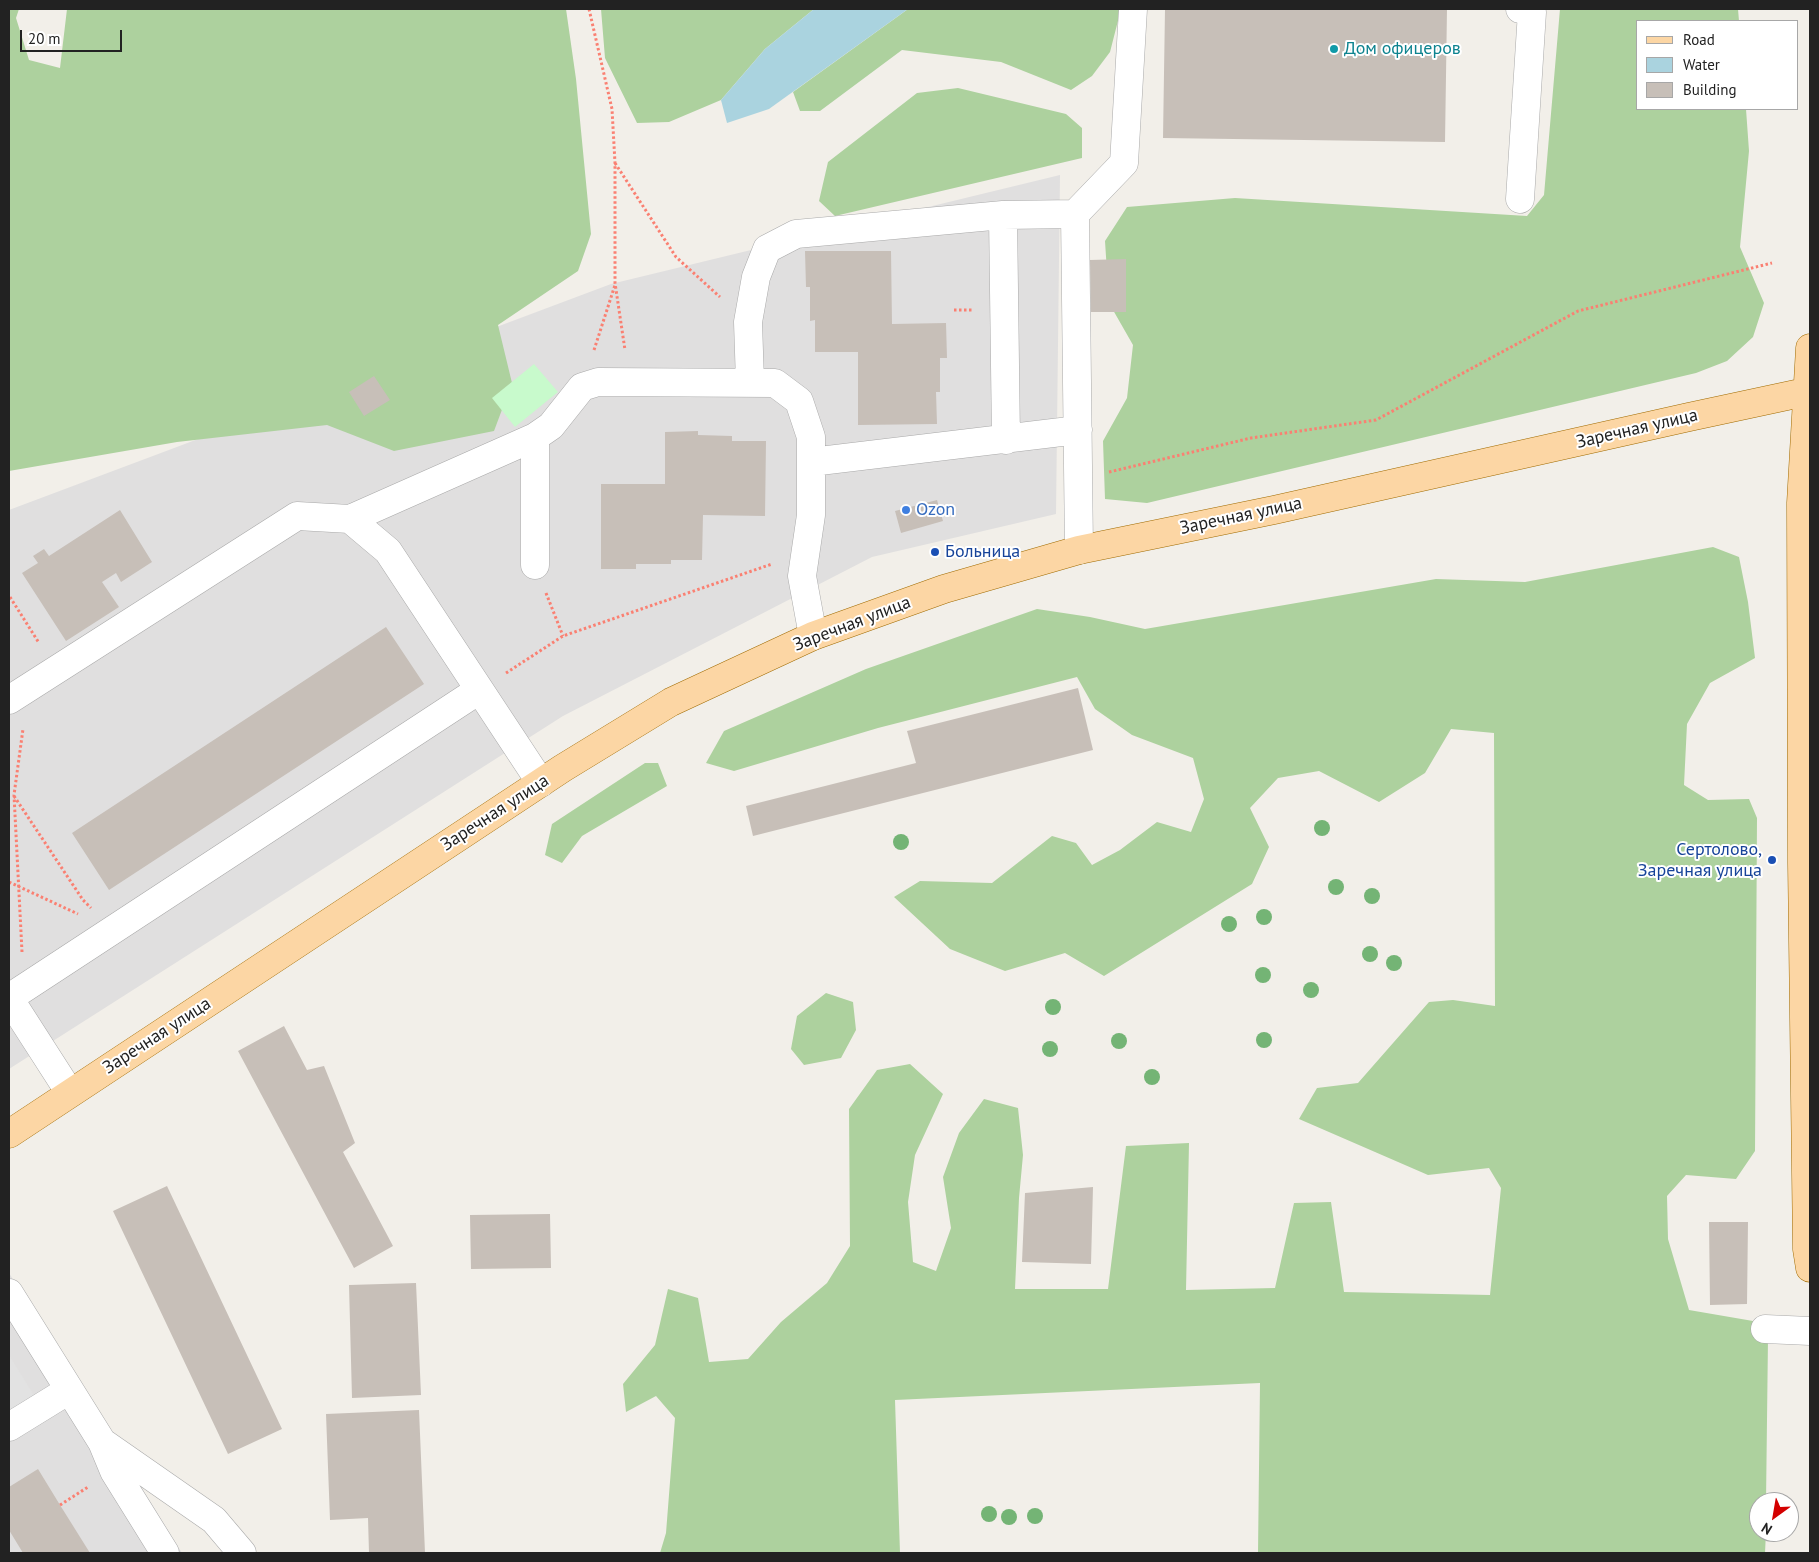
<!DOCTYPE html>
<html>
<head>
<meta charset="utf-8">
<style>
  body { margin:0 }
  #map { position:relative; width:1819px; height:1562px; overflow:hidden; background:#f2efe9; font-family:"PT Sans",sans-serif }
  canvas { display:block }
  .frame { position:absolute; inset:0; border:10px solid #222; pointer-events:none }
  .legend { position:absolute; left:1636px; top:20px; width:162px; height:90px; box-sizing:border-box; background:#fff; border:1px solid #a7a7a7; margin:0; padding:6px 9px; list-style:none; font-size:15px; color:#222 }
  .legend li { display:flex; align-items:center; gap:10px; height:25px }
  .legend b { width:25px; border:1px solid #a7a7a7 }
  .north { position:absolute; left:1749px; top:1492px; width:50px; height:50px; box-sizing:border-box; background:#fff; border:1px solid #a7a7a7; border-radius:50%; rotate:212deg; font-size:14px; font-weight:700; line-height:20px; text-align:center; color:#222 }
  .north::after { content:''; display:block; margin:auto; width:18px; height:22px; background:#d40000; clip-path:polygon(50% 0,100% 100%,50% 72%,0 100%) }
  .scale { position:absolute; left:20px; top:30px; width:102px; height:22px; box-sizing:border-box; border:2px solid #222; border-top:0; padding-left:6px; font-size:15px; line-height:18px; white-space:nowrap; color:#222; -webkit-text-stroke:4px #fff; paint-order:stroke }
</style>
</head>
<body>
<div id="map">
<canvas width="1819" height="1562"></canvas>
<div class="frame"></div>
<ul class="legend">
<li><b style="height:6px;background:#fcd6a4"></b>Road</li>
<li><b style="height:14px;background:#aad3df"></b>Water</li>
<li><b style="height:14px;background:#c7bfb8"></b>Building</li>
</ul>
<div class="north">N</div>
<div class="scale">20 m</div>
</div>
<script>
const ctx = document.querySelector('canvas').getContext('2d');
ctx.lineJoin = 'round';
function fillPath(path, color) { ctx.fillStyle = color; ctx.fill(path, 'evenodd'); }
const toPath = rows => new Path2D(rows.map(r => 'M' + r).join(''));
function strokePath(path, color, width, dash) { ctx.strokeStyle = color; ctx.lineWidth = width; ctx.lineCap = dash ? 'butt' : 'round'; ctx.setLineDash(dash || []); ctx.stroke(path); }
function label(font, color, halo, rows, align = 'center') {
  ctx.font = font + ' "PT Sans",sans-serif'; ctx.lineWidth = 4; ctx.setLineDash([]); ctx.textBaseline = 'middle'; ctx.strokeStyle = halo; ctx.fillStyle = color; for (const [text, x, y, turn = 0] of rows) {
    ctx.save(); ctx.translate(x, y); ctx.rotate((+turn || 0) * Math.PI / 180); ctx.textAlign = isNaN(turn) ? turn : align; if (halo) ctx.strokeText(text, 0, 0); ctx.fillText(text, 0, 0); ctx.restore();
  }
}
const residential = toPath([
  [1060,175,1056,514,872,557,563,716,9,1069,9,510,611,284],
  [9,1273,182,1553,9,1553]
]);
const forest = toPath([
  [9,9,19,9,16,18,29,60,60,68,67,9,566,9,576,79,591,234,578,271,498,325,512,383,494,431,394,451,327,425,177,442,9,471],
  [601,9,814,9,765,49,721,100,669,122,637,123,605,58],
  [908,9,1121,9,1110,52,1092,76,1071,90,1001,62,902,50,820,111,800,111,793,92],
  [1560,9,1738,9,1739,21,1638,21,1638,109,1746,109,1749,151,1740,247,1764,303,1753,337,1727,361,1696,373,1147,503,1105,499,1103,441,1127,398,1133,345,1109,303,1105,241,1127,207,1235,198,1527,216,1544,195],
  [958,88,1066,114,1082,128,1082,158,835,216,819,201,828,162,917,93],
  [1713,547,1739,557,1748,602,1755,658,1710,683,1687,724,1684,785,1708,800,1749,799,1757,818,1755,1151,1736,1179,1686,1175,1667,1196,1668,1239,1689,1310,1753,1321,1768,1338,1766,1502,1759,1502,1759,1532,1766,1532,1765,1553,1258,1553,1260,1383,895,1400,900,1553,660,1553,666,1533,675,1418,656,1396,626,1412,623,1384,655,1345,668,1289,698,1298,709,1362,748,1359,781,1322,827,1283,850,1246,849,1109,877,1070,910,1064,943,1094,915,1155,908,1202,913,1262,936,1271,951,1228,943,1177,959,1133,984,1099,1018,1108,1023,1155,1019,1198,1015,1289,1108,1289,1126,1146,1189,1143,1186,1290,1275,1288,1294,1203,1331,1202,1344,1292,1490,1295,1501,1188,1489,1168,1428,1175,1299,1119,1317,1088,1358,1083,1429,1002,1453,1000,1495,1006,1494,733,1451,729,1425,773,1379,802,1319,771,1278,778,1250,808,1269,847,1252,884,1104,976,1065,953,1005,971,950,949,894,897,920,881,992,883,1052,836,1076,843,1092,865,1120,850,1157,822,1191,832,1204,799,1193,758,1132,735,1095,709,1077,677,878,728,734,771,706,763,724,731,866,669,1037,609,1090,617,1145,629,1436,579,1525,582],
  [645,763,658,763,667,786,582,836,562,863,545,855,552,824],
  [826,993,853,1002,856,1030,841,1058,804,1065,791,1049,797,1016]
]);
const park = toPath([
  [534,364,558,392,515,427,492,398]
]);
const parking = toPath([
  [9,1355,48,1418,9,1442]
]);
const water = toPath([
  [814,9,908,9,769,109,727,123,721,100,765,49]
]);
const building = toPath([
  [1165,9,1447,9,1445,142,1163,138],
  [805,251,891,251,892,324,946,323,947,358,940,358,940,392,936,392,937,424,858,425,858,352,815,352,815,320,810,321,810,287,806,287],
  [1126,259,1126,312,1091,312,1090,260],
  [374,376,390,400,364,416,349,392],
  [698,431,698,435,732,436,732,441,766,441,765,516,703,515,702,560,671,560,671,564,636,564,636,569,601,569,601,484,665,484,665,432],
  [937,500,943,521,901,533,895,511],
  [120,510,152,562,121,582,116,573,102,582,119,607,66,641,22,573,38,563,33,556,44,549,49,556],
  [386,627,424,684,109,890,72,833],
  [1078,688,1093,750,753,836,746,806,916,763,907,731],
  [284,1026,307,1070,324,1066,355,1143,343,1152,393,1246,354,1268,238,1051],
  [167,1186,282,1429,228,1454,113,1211],
  [1093,1187,1091,1264,1022,1262,1025,1193],
  [550,1214,551,1268,471,1269,470,1215],
  [1709,1222,1748,1222,1747,1304,1710,1305],
  [416,1283,421,1395,352,1398,349,1285],
  [419,1410,425,1553,369,1553,368,1518,330,1520,326,1414],
  [38,1469,60,1505,90,1553,23,1553,9,1530,9,1487]
]);
const path = toPath([
  [589,9,612,109,615,163,615,283,625,350],
  [615,163,676,257,720,297],
  [954,310,974,310],
  [594,350,615,285],
  [1109,472,1251,438,1376,420,1578,311,1772,263],
  [546,593,563,636],
  [10,597,39,643],
  [506,673,563,636,772,564],
  [14,796,83,900,91,908],
  [9,882,78,914],
  [22,952,14,795,23,729],
  [60,1505,88,1487]
]);
const minor = toPath([
  [1520,199,1532,12,1520,9],
  [1003,215,1006,440],
  [750,382,748,322,756,277,767,249,796,234,1003,215,1075,214],
  [811,462,1078,430],
  [350,519,388,551,541,783],
  [1079,550,1075,214,1124,163,1133,9],
  [535,565,535,437],
  [9,700,297,516,350,519,535,437,551,426,582,387,598,382,775,383,799,401,811,437,811,515,802,576,813,636],
  [9,998,479,690],
  [9,998,70,1093],
  [9,1293,102,1442,214,1520,242,1553],
  [1765,1329,1810,1331],
  [9,1427,69,1390],
  [102,1442,114,1471,165,1553]
]);
const major = toPath([
  [1810,348,1801,503,1802,863,1807,1249,1810,1268],
  [9,1134,563,768,671,702,813,636,944,589,1079,550,1274,510,1689,417,1810,391]
]);
const trees = [
  [1322,828],
  [901,842],
  [1336,887],
  [1372,896],
  [1264,917],
  [1229,924],
  [1370,954],
  [1394,963],
  [1263,975],
  [1311,990],
  [1053,1007],
  [1264,1040],
  [1119,1041],
  [1050,1049],
  [1152,1077],
  [989,1514],
  [1035,1516],
  [1009,1517]
];
const markers = [
  [1334,49,5,"#0f9aa8"],
  [906,510,5,"#3f7fe0"],
  [935,552,5,"#1a4fb4"],
  [1772,860,5,"#1a4fb4"]
];
const cultureNames = [
  ["Дом офицеров",1344,49]
];
const streetNames = [
  ["Заречная улица",1637,429,-13],
  ["Заречная улица",1241,516,-12],
  ["Заречная улица",852,624,-21],
  ["Заречная улица",495,813,-33],
  ["Заречная улица",157,1036,-33]
];
const shopNames = [
  ["Ozon",916,510]
];
const transitNames = [
  ["Больница",945,552],
  ["Сертолово,",1762,850,"right"],
  ["Заречная улица",1762,871,"right"]
];
fillPath(residential, '#e0dfdf');
fillPath(forest, '#add19e');
fillPath(park, '#c8facc');
fillPath(parking, '#e2e2e2');
fillPath(water, '#aad3df');
fillPath(building, '#c7bfb8');
strokePath(minor, '#a9a9a9', 29);
strokePath(major, '#a06b00', 29);
strokePath(path, '#fa8072', 3, [2.5, 2.5]);
strokePath(minor, '#fff', 28);
strokePath(major, '#fcd6a4', 28);
ctx.fillStyle = '#74b475';
for (const [x, y] of trees) { ctx.beginPath(); ctx.arc(x, y, 8, 0, 2 * Math.PI); ctx.fill(); }
for (const [x, y, r, color] of markers) { const dot = new Path2D(); dot.arc(x, y, r, 0, 2 * Math.PI); ctx.fillStyle = color; ctx.fill(dot); strokePath(dot, '#fff', 2); }
label('18px', '#0d838f', '#fff', cultureNames, 'left');
label('18px', '#222', '#fff', streetNames);
label('18px', '#366cbe', '#fff', shopNames, 'left');
label('18px', '#164399', '#fff', transitNames, 'left');
</script>
</body>
</html>
